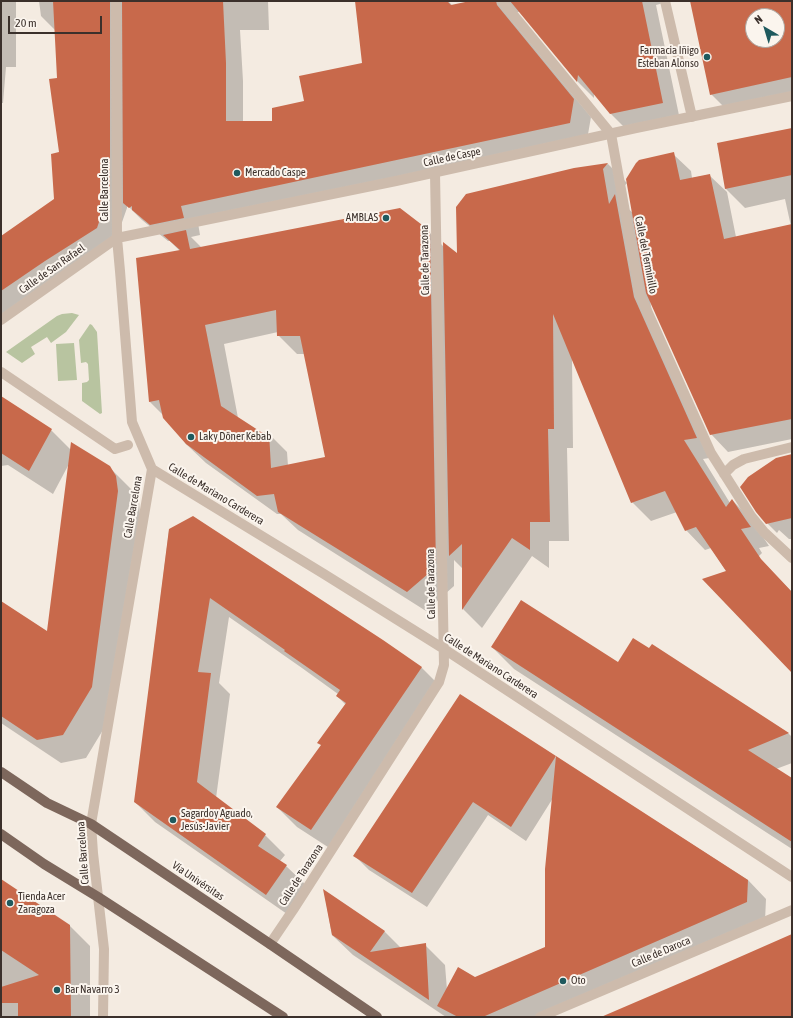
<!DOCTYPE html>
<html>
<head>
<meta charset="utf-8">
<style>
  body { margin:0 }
  #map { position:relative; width:793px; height:1018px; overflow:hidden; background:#f4ebe1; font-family:"Asap Condensed",sans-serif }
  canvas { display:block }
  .frame { position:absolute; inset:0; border:2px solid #3b302b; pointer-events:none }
  .north { position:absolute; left:745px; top:8px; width:40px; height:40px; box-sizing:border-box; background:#fbf5ee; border:1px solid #aea6a0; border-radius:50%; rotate:322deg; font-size:11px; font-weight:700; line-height:16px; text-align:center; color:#3b302b }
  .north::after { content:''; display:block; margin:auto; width:14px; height:18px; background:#1f5a5e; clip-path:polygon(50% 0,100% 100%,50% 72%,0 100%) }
  .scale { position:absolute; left:8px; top:16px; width:94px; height:18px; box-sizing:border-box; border:2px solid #3b302b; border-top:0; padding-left:5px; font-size:12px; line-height:14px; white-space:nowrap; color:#3b302b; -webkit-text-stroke:3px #fbf5ee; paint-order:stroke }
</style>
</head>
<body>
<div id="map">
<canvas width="793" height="1018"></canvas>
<div class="frame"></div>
<div class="north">N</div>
<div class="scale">20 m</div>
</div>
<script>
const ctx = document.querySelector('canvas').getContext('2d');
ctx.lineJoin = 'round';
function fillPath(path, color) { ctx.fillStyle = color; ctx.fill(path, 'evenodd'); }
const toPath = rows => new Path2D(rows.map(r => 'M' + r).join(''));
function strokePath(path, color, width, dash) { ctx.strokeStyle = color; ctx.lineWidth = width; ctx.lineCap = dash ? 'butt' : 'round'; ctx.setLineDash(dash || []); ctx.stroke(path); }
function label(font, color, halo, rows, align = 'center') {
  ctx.font = font + ' "Asap Condensed",sans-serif'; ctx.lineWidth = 4; ctx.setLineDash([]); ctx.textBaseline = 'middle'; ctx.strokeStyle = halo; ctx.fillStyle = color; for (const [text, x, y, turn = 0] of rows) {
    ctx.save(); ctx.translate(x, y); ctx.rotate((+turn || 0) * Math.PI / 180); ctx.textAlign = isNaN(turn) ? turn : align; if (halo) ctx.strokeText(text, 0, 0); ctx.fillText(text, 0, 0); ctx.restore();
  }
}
const green = toPath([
  [72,313,79,315,66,332,51,343,47,337,31,347,35,354,22,363,6,352,57,316,62,314],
  [90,324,92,325,97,332,102,413,100,414,82,401,82,383,87,382,89,380,88,364,86,362,81,363,79,340],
  [74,343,77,380,58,381,56,344]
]);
const shadow = toPath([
  [1,1,16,1,16,67,6,67,3,103,1,103],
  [39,1,268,1,269,30,240,30,243,81,243,122,272,122,305,102,363,64,356,1,448,1,453,6,475,1,671,1,656,5,680,120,628,131,611,114,594,93,594,98,577,81,520,12,518,12,515,13,513,20,514,23,591,117,587,140,198,223,200,235,191,237,202,248,429,232,444,247,458,255,574,169,608,164,627,183,622,189,624,205,633,213,673,154,691,171,692,178,709,175,727,192,736,237,792,309,792,439,728,452,711,434,650,300,653,318,715,457,703,459,730,503,732,500,751,519,769,546,759,548,762,553,758,557,792,592,792,671,711,548,705,550,686,530,677,512,651,521,632,502,572,358,573,448,567,448,569,541,549,541,549,568,532,556,482,628,463,609,463,569,454,560,454,586,426,611,298,530,281,514,277,514,206,463,186,444,163,415,150,402,137,259,180,251,170,241,168,241,142,220,127,205,127,208,114,245,1,323,1,237,56,199,60,153,58,79,56,31,41,16],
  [278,332,278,335,297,354,305,354,326,458,288,466,287,452,268,433,261,433,238,418,224,344],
  [691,1,792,1,792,98,728,111,711,94],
  [753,16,777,16,777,40,753,40],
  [792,129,792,231,785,199,745,208,726,189,718,144],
  [1,397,51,430,71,450,109,467,133,491,139,500,140,515,115,710,86,758,61,763,1,723,1,602,48,633,70,462,53,494,8,465,1,466],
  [792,454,792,539,789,539,779,530,777,533,760,516],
  [169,530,421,667,441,687,331,849,297,827,277,807,322,745,346,705,337,696,338,694,302,668,229,617,219,683,230,694,216,798,265,835,285,855,280,861,286,866,306,885,287,914,155,822,135,802],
  [652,646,788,733,792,737,792,763,776,769,792,780,792,849,514,669,492,647,618,663,650,649],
  [555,757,748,880,766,899,765,921,543,1017,450,1017,448,1016,449,1017,446,1017,353,955,332,935,324,891,385,932,401,948,425,945,445,965,447,990,546,948,553,798,526,841,488,815,427,907,369,870,355,856],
  [1,880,70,926,90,946,90,1017,1,1017]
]);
const building = toPath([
  [53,1,110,1,110,192,109,192,97,228,45,261,1,291,1,236,54,199,51,154,59,152,49,79,57,78],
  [122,1,223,1,226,63,226,121,272,121,272,108,304,101,299,76,362,63,355,1,447,1,451,5,470,1,496,1,497,5,574,99,570,123,181,206,184,218,150,225,132,210,132,206,129,208,123,203],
  [510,1,642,1,663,103,610,114,578,75,577,82],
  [690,1,792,1,792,77,710,95],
  [753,16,777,16,777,40,753,40],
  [792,128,792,175,725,189,717,143],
  [674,152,680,180,710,174,724,239,792,224,792,419,710,435,646,293,626,179,636,163,639,160],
  [608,163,603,169,609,204,615,194,634,297,697,438,684,440,726,507,732,499,746,520,751,527,741,529,761,559,792,592,792,673,702,579,726,571,696,527,685,531,665,491,631,503,553,314,554,429,548,429,550,522,530,522,530,550,512,538,462,610,462,544,449,556,443,242,457,253,456,207,466,194,574,168],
  [400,208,430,231,436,567,407,592,278,512,274,494,257,496,186,444,163,418,159,400,149,402,136,258,180,250,163,235,186,230,190,249],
  [276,310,277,336,300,336,325,457,271,468,269,432,261,432,221,406,205,325],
  [1,396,52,429,29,471,1,453],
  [71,442,110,466,116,476,118,491,92,687,63,735,37,740,1,716,1,601,47,631],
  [792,454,792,518,766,524,756,512,740,487,748,477,776,458],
  [193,516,383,640,422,667,311,830,276,807,321,745,317,743,346,703,336,696,340,690,284,651,285,650,210,598,198,672,211,673,197,782,266,834,258,846,287,865,266,895,134,802,169,529],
  [521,600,618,662,633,638,649,648,652,644,789,733,748,750,792,778,792,842,491,647],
  [460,694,556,756,511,827,473,802,412,893,353,856],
  [556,756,748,880,747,902,485,1016,479,1017,458,1017,437,1006,458,967,475,977,545,947,545,869],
  [1,879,70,925,71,1017,18,1017,18,1003,1,1003,1,987,39,975,1,950],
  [323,889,385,931,370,952,426,943,429,1000,332,935],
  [792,934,792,1017,601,1017,701,974]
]);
const minor = toPath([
  [502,1,611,134,640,295,711,453,751,516,764,532,792,558],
  [665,1,692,117],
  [1,320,117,238,396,181,636,128,792,96],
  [1,372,115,449,128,445],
  [152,469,324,574,444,649,792,877],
  [724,474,733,465,744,459,792,447],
  [270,944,293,910,439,682,444,665,435,173],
  [103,1017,104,949,93,853,91,824,152,469,132,422,120,271,117,238,116,1],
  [540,1017,792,910]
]);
const major = toPath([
  [1,772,47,803,91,824,270,944,377,1017],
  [1,834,44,864,98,897,283,1017]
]);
const markers = [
  [707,57,4,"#1f5a5e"],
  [237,173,4,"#1f5a5e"],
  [386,218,4,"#1f5a5e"],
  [191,437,4,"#1f5a5e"],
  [173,820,4,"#1f5a5e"],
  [10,903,4,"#1f5a5e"],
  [563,981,4,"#1f5a5e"],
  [57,990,4,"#1f5a5e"]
];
const poiNames = [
  ["Farmacia Iñigo",699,51,"right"],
  ["Esteban Alonso",699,64,"right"],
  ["Mercado Caspe",245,173],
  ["AMBLAS",378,218,"right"],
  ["Laky Döner Kebab",199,437],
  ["Sagardoy Aguado,",181,814],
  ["Jesús-Javier",181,827],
  ["Tienda Acer",18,897],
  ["Zaragoza",18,910],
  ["Oto",571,981],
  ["Bar Navarro 3",65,990]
];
const streetNames = [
  ["Calle de Caspe",452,157,-12],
  ["Calle Barcelona",105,190,-90],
  ["Calle del Terminillo",646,255,79],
  ["Calle de Tarazona",425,260,-91],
  ["Calle de San Rafael",52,269,-35],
  ["Calle de Mariano Carderera",216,494,31],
  ["Calle Barcelona",133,507,-80],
  ["Calle de Tarazona",431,584,-91],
  ["Calle de Mariano Carderera",491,666,33],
  ["Calle Barcelona",83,853,-94],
  ["Calle de Tarazona",301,875,-57],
  ["Vía Univérsitas",198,881,34],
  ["Calle de Daroca",661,952,-23]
];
fillPath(green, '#b8c4a0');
fillPath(shadow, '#0003');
fillPath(building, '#c8694b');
strokePath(minor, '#cdbbac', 10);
strokePath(major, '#7d675c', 10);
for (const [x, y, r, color] of markers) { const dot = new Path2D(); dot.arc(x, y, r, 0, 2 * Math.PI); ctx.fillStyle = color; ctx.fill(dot); strokePath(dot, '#fbf5ee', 1.5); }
label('11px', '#3b302b', '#fbf5ee', poiNames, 'left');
label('11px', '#3b302b', '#fbf5ee', streetNames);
</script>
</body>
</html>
